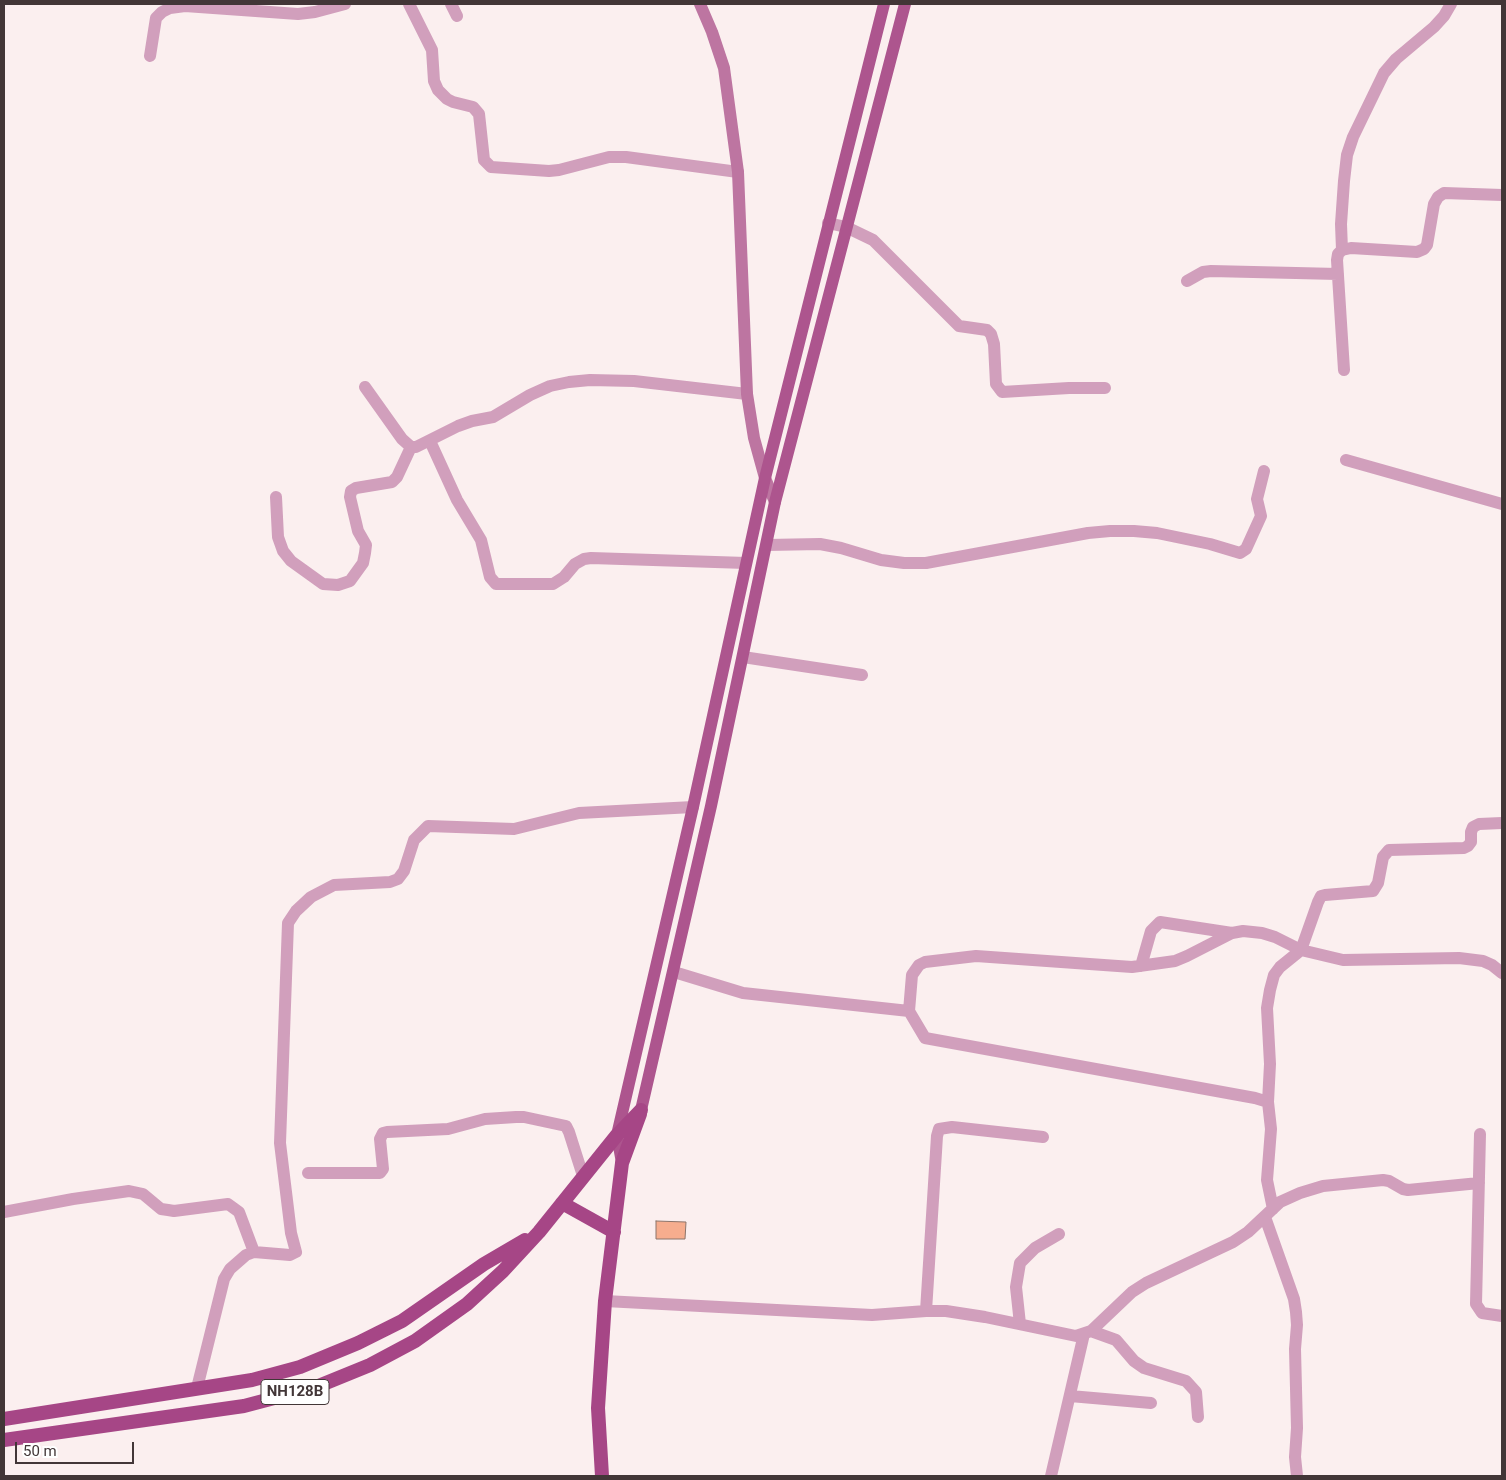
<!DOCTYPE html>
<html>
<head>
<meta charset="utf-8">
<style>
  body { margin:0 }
  #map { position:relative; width:1506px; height:1480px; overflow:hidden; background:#fbefef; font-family:Roboto,sans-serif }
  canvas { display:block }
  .frame { position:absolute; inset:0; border:5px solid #423637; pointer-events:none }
  .scale { position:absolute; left:15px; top:1442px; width:119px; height:22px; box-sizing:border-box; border:2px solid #423637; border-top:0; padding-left:6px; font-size:15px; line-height:18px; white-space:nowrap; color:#423637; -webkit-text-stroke:4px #fff; paint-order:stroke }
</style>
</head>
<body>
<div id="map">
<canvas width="1506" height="1480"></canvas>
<div class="frame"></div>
<div class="scale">50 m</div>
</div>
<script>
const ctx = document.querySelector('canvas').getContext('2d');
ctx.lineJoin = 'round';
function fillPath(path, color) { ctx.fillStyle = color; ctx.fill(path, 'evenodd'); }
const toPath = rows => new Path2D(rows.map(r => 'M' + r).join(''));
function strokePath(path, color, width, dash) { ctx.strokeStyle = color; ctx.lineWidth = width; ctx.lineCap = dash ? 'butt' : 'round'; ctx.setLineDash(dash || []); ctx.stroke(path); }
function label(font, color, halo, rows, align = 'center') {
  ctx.font = font + ' Roboto,sans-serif'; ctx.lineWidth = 4; ctx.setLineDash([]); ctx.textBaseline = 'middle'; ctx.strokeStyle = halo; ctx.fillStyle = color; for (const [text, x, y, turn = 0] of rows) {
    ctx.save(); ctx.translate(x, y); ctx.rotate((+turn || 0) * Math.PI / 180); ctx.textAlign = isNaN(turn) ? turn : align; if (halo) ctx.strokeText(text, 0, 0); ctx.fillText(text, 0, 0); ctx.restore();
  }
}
const building = toPath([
  [656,1221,686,1222,685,1239,656,1239,656,1221]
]);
const minor = toPath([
  [409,4,432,50,434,81,438,90,447,99,453,102,473,107,479,114,484,160,491,167,549,171,559,170,609,157,626,157,738,172],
  [451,4,457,16],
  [150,56,156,18,162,12,170,8,185,6,298,14,315,12,345,4],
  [828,223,846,227,873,240,959,326,987,330,991,334,994,344,996,384,1002,392,1069,388,1105,388],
  [1342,250,1341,224,1344,181,1347,155,1353,137,1384,73,1396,59,1434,27,1444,16,1451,4],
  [1187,281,1203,272,1211,271,1338,274],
  [1344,370,1337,260,1338,254,1342,250,1351,248,1417,252,1424,249,1427,245,1434,204,1438,197,1444,193,1502,195],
  [365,387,402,439,411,447,416,447,458,426,472,421,493,417,530,395,550,386,569,382,590,380,634,381,747,394],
  [430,441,457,500,481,540,490,577,496,584,553,584,564,577,575,564,584,559,591,558,746,563],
  [1346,460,1502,504],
  [276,497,278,537,283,551,291,561,323,584,338,585,350,581,363,563,365,553,366,545,358,531,350,497,351,491,356,488,392,482,397,477,411,447],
  [767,545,820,544,841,548,881,560,904,563,926,563,1088,533,1110,531,1134,531,1157,533,1210,544,1240,553,1246,549,1261,516,1257,499,1264,471],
  [743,657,862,675],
  [1141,966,1151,931,1160,922,1232,933],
  [674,972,743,993,909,1011,925,1038,1255,1098,1268,1102],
  [909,1011,912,975,919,965,925,962,976,956,1132,967,1175,961,1187,956,1232,933,1243,931,1262,933,1275,937,1301,950,1343,960,1459,958,1483,961,1492,965,1502,973],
  [1480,1134,1476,1304,1482,1313,1502,1316],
  [308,1173,380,1173,383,1169,380,1139,383,1133,387,1132,448,1129,485,1119,516,1117,524,1117,566,1126,569,1132,583,1176],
  [1273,1209,1267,1180,1271,1129,1268,1102,1270,1064,1267,1008,1270,990,1274,975,1280,967,1301,950,1318,902,1321,896,1325,895,1373,891,1378,883,1383,857,1389,850,1464,848,1468,846,1471,842,1471,832,1473,827,1479,824,1502,823],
  [4,1212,73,1199,129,1191,143,1194,161,1209,168,1210,174,1211,228,1204,239,1212,254,1252],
  [1265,1217,1294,1299,1296,1312,1297,1325,1295,1349,1297,1428,1295,1457,1297,1476],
  [605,1301,872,1315,926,1311,946,1311,985,1317,1076,1336,1091,1331,1132,1292,1146,1283,1233,1242,1248,1232,1280,1202,1300,1193,1323,1186,1383,1180,1389,1181,1403,1189,1408,1190,1479,1183],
  [926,1311,937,1136,939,1129,952,1127,1043,1137],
  [1020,1324,1016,1287,1020,1263,1035,1248,1059,1234],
  [1091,1331,1116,1340,1134,1361,1144,1368,1186,1381,1196,1392,1198,1417],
  [197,1388,224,1279,230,1269,246,1255,254,1252,290,1255,296,1252,291,1233,280,1143,288,923,296,911,311,897,334,885,390,882,398,879,404,871,414,840,428,826,514,829,579,813,693,807],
  [1070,1396,1151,1403],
  [1051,1476,1084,1334]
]);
const secondary = toPath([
  [700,4,712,32,724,68,738,172,747,394,754,438,765,478,775,502]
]);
const primary = toPath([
  [641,1110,711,806,775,502,905,4],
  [622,1163,617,1135,693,807,765,478,884,4]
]);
const trunk = toPath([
  [562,1203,614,1232],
  [4,1419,252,1380,300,1367,358,1343,402,1321,484,1264,525,1240],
  [4,1440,244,1406,316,1387,370,1365,415,1341,467,1304,503,1271,539,1232,617,1135,641,1110],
  [602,1476,598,1408,605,1301,622,1163,640,1114]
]);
const shields = [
  [295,1392,68]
];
const shieldNames = [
  ["NH128B",295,1392]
];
fillPath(building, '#f6ad8e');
strokePath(building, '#8c746a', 1);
strokePath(minor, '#d19fbc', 12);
strokePath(secondary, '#bd75a1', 12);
strokePath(primary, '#ad558e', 12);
strokePath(trunk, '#a64686', 14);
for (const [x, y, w] of shields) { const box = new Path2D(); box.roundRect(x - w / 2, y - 12.5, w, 25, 4); ctx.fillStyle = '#fff'; ctx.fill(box); strokePath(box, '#423637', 1); }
label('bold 15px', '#423637', null, shieldNames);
</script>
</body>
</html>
